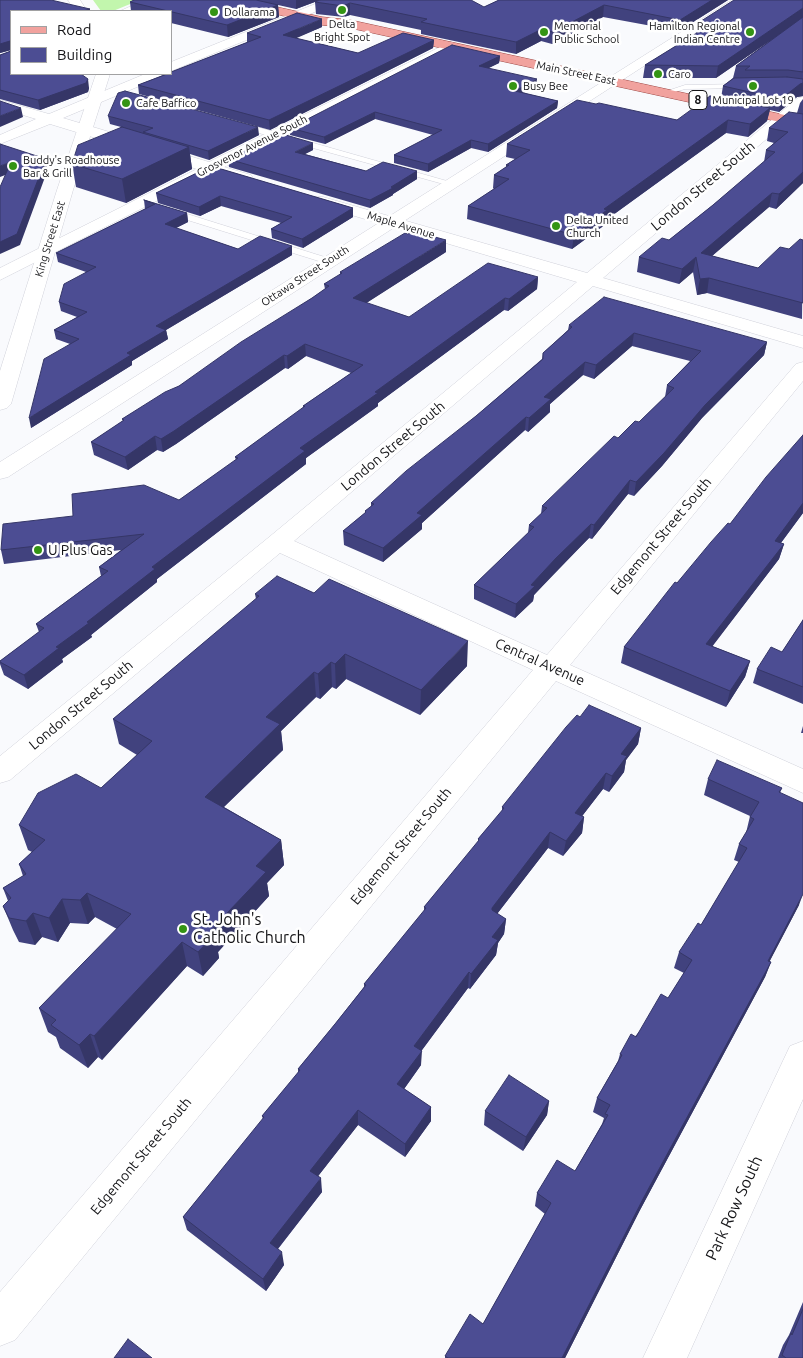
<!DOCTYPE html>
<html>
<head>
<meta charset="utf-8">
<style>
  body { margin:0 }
  #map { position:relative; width:803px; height:1358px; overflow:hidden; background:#f9fafd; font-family:Ubuntu,sans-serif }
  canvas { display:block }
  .legend { position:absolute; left:10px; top:10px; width:162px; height:65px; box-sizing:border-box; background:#fff; border:1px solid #a1a1a2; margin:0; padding:6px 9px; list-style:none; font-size:15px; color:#141417 }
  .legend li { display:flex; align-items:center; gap:10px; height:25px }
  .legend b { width:25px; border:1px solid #a1a1a2 }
</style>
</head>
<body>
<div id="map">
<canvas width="803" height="1358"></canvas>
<ul class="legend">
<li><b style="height:6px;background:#f1a29e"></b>Road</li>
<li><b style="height:14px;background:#4c4d93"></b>Building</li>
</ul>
</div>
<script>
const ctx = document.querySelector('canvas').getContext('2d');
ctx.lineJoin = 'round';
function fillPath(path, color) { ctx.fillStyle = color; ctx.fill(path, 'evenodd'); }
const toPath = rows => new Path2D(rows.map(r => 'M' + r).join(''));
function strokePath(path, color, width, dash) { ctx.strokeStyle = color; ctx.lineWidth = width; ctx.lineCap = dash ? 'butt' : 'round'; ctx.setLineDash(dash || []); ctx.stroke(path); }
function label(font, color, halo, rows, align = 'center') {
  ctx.font = font + ' Ubuntu,sans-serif'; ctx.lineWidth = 5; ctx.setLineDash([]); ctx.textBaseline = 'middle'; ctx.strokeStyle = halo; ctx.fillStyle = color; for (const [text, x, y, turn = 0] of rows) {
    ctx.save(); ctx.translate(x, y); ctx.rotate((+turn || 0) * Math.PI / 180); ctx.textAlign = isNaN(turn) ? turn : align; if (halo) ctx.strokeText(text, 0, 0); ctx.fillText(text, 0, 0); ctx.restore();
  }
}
const green = toPath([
  [93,0,140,0,113,11,101,11]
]);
const lane = toPath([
  [145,0,154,0,128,11,120,11,145,0],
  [743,84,747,86,746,88,685,89,665,95,661,93,685,85,743,84],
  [237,123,243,123,454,183,447,185,237,127,237,123],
  [168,208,331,259,333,261,331,263,325,263,165,213,163,211,168,208]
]);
const street = toPath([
  [325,0,341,0,339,2,171,71,171,62,325,0],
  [450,42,454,43,456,46,454,49,224,167,251,175,253,178,251,181,245,183,212,173,0,280,0,268,197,169,50,124,0,144,0,135,36,119,0,108,0,100,49,114,145,74,162,74,161,77,63,118,209,162,450,42],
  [803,97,803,108,603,278,803,336,803,348,593,286,294,541,547,655,796,364,803,362,803,381,570,665,803,769,803,793,556,681,15,1340,0,1346,0,1292,533,670,280,553,10,780,0,783,0,756,268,538,577,282,311,203,309,200,311,197,323,197,587,273,798,98,803,97],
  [803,1041,803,1099,687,1358,643,1358,790,1046,803,1041]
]);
const secondary = toPath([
  [68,0,80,0,87,11,75,11,68,0],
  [732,0,746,0,8,477,0,479,0,462,732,0],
  [96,74,110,74,73,190,11,404,7,408,0,410,0,371,57,190,96,74]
]);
const primary = toPath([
  [223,0,245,0,322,17,350,20,803,119,803,127,350,28,322,25,225,2,223,0]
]);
const wall = toPath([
  [0,0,90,9,90,11,11,11,89,88,88,92,40,110,0,99,0,55,11,51,11,50,0,53],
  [134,0,320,0,296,9,278,5,279,17,228,37,171,23,171,11,131,11,130,2],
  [499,0,728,0,679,31,603,17,552,44,541,41,516,54,421,34,421,30,350,15,344,17,316,14,315,2,484,7],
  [803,0,803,96,797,97,779,112,770,110,767,121,748,137,726,133,606,220,606,224,572,249,467,219,468,206,494,189,493,188,494,175,506,167,506,165,515,159,506,157,507,144,596,104,677,120,721,98,723,86,733,78,736,66,771,40,716,78,643,78,645,65,696,34,698,23],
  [322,27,295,38,358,53,434,40,433,48,270,130,139,94,138,85,248,42,247,42,247,33],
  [500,56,499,63,488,68,536,86,524,93,558,101,557,108,488,152,471,148,428,172,394,163,394,155,433,135,375,119,325,144,290,135,290,128],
  [803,99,803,183,776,209,769,207,712,256,758,268,803,240,802,319,707,293,697,295,693,272,679,284,637,272,639,257,669,240,713,205,764,162,766,150,774,143,767,141,769,128,797,113,800,103],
  [108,116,259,135,209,160,190,154,192,169,126,203,76,187,72,164,121,127,110,124],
  [313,150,305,154,366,171,417,171,417,179,393,194,393,195,370,208,229,167,228,159],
  [211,166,353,208,353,217,303,248,272,238,271,229,281,223,221,206,200,216,158,203,156,193],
  [144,200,187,213,188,222,176,228,238,249,292,246,292,255,166,330,168,339,132,361,132,365,31,428,70,344,56,339,54,330,77,317,61,311,59,302,86,272,58,262,56,253,145,209],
  [446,252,366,303,409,317,538,277,537,289,508,311,504,310,378,403,378,406,306,458,306,464,157,579,157,582,91,635,92,637,62,659,63,662,28,689,4,675,0,664,0,661,39,632,36,624,101,576,99,567,121,550,4,564,1,550,73,516,179,500,236,460,235,457,303,408,303,406,351,373,306,356,288,369,285,368,176,444,163,452,157,450,128,470,94,455,91,442,123,421,122,419,179,386,312,298,325,289,324,284,340,275,340,272],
  [569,325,767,342,764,355,702,418,662,466,634,496,628,494,592,539,589,538,555,572,534,595,533,601,515,618,474,599,474,585,528,533,529,525,541,514,542,506,618,438,639,422,665,397,667,385,690,361,632,346,594,379,583,375,550,404,550,412,528,432,525,430,422,523,422,529,383,562,344,545,343,531,365,513,365,511,371,507,371,503,476,416,542,359,543,353,568,330],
  [803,435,803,513,781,543,784,544,779,559,712,646,750,661,745,677,726,707,621,663,624,647,677,583,730,524],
  [255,594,467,666,420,715,346,679,336,689,332,687,320,699,316,697,281,731,283,750,224,807,281,840,284,865,267,883,269,896,218,952,219,958,203,976,187,966,102,1060,98,1057,88,1068,60,1048,56,1037,48,1032,39,1008,117,929,95,917,88,924,70,923,58,942,42,937,35,945,19,942,13,930,3,906,8,901,3,888,23,876,19,864,32,852,28,850,19,825,101,788,137,755,119,744,113,719,256,599],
  [803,620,803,704,753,683,757,669,782,652],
  [580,717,641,728,638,744,626,760,624,772,609,792,603,789,582,816,584,817,582,833,563,856,548,848,497,914,506,919,504,934,498,943,496,955,470,989,468,988,421,1051,421,1065,404,1089,431,1107,431,1121,405,1157,358,1125,318,1176,322,1192,278,1249,284,1265,266,1291,187,1230,183,1217,263,1119,262,1116,298,1073,298,1069,335,1024,364,987,364,984,424,911,424,907,478,842,478,839,502,811,502,807],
  [803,726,803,733,801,733],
  [708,779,782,788,780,793,799,905,769,962,771,962,765,977,640,1210,565,1358,445,1358,445,1356,483,1324,545,1214,535,1206,537,1193,575,1171,602,1124,604,1118,593,1112,597,1098,618,1061,620,1054,668,998,684,973,674,968,679,952,701,925,739,862,734,860,739,844,746,833,750,816,704,795],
  [549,1101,547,1115,523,1151,484,1125,485,1111],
  [803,1302,803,1358,778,1358,783,1345,789,1335]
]);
const shadedWall = toPath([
  [296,0,320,0,296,9],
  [712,0,728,0,679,31,680,20],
  [350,3,350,15,344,17,343,6],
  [278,5,279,17,228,37,227,25],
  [604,5,603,17,552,44,553,32],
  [803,8,803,18,716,78,718,66],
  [322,19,322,27,283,44,283,35],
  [542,29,541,41,516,54,516,42],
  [434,40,433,48,270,130,269,120],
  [10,41,11,50,0,53,0,44],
  [500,56,499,63,479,73,479,66],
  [88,79,89,88,88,92,40,110,38,100],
  [537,79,536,86,515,98,515,91],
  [803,83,803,96,797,97,779,112,781,99,800,84],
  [558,101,557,108,488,152,488,144],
  [21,108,23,117,0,127,0,116],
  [770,108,767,121,748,137,750,124],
  [375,112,375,119,325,144,324,137],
  [728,120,726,133,606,220,606,224,572,249,574,235,604,209],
  [258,127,259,135,209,160,208,151],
  [471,140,471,148,428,172,428,164],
  [313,143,313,150,295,159,295,152],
  [189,147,192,169,126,203,122,179],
  [46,159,48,169,20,245,0,254,0,242],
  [11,162,13,172,0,177,0,166],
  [417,171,417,179,393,194,393,195,370,208,370,200],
  [803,172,803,183,776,209,779,194],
  [772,193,769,207,698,268,701,253],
  [220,196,221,206,200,216,199,207],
  [353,208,353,217,303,248,302,239],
  [187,213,188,222,166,233,165,224],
  [446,240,446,252,354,311,353,298],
  [292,246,292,255,166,330,168,339,132,361,132,365,31,428,29,418,127,353,156,326],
  [696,257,693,272,679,284,682,269],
  [538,277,537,289,508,311,509,299],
  [709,278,707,293,697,295,700,279],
  [505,298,504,310,378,403,378,406,306,458,306,464,157,579,157,582,91,635,92,637,62,659,63,662,28,689,24,675,56,647,152,567,300,448,375,392],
  [634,333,632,346,594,379,596,365],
  [767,342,764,355,702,418,662,466,634,496,636,482,705,405],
  [305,344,306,356,288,369,287,356],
  [284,355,285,368,176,444,163,452,161,439],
  [585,362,583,375,550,404,550,412,528,432,529,418,544,397],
  [526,417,525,430,422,523,422,529,383,562,383,548,417,513],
  [155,436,157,450,128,470,125,457],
  [630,480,628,494,592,539,594,525],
  [803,503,803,513,771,556,775,541],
  [591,524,589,538,534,595,533,601,515,618,516,604,531,585,556,558],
  [784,544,779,559,702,660,706,644],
  [468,641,467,666,420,715,421,690],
  [345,654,346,679,336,689,335,664],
  [750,661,745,677,726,707,730,691],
  [331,662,332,687,320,699,318,674],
  [314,672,316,697,281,731,283,750,209,821,205,797,266,717],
  [641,728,638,744,626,760,624,772,609,792,612,776,621,754],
  [606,773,603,789,573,828,575,813],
  [584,817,582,833,563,856,566,841],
  [550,832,548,848,490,923,492,908],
  [281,840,284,865,267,883,269,896,218,952,219,958,203,976,198,952,210,931,256,866],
  [87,893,95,917,88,924,80,900],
  [803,894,799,905,762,976,768,961],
  [62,899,70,923,58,942,49,918],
  [33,913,42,937,35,945,26,921],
  [506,919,504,934,498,943,496,955,470,989,471,974,492,937],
  [182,942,187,966,102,1060,94,1036],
  [771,962,765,977,640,1210,565,1358,562,1358,644,1197],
  [469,972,468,988,414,1061,414,1046],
  [90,1034,98,1057,88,1068,79,1045],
  [422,1051,421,1065,397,1099,397,1084],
  [549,1101,547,1115,523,1151,526,1137],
  [431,1107,431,1121,405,1157,405,1144],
  [358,1110,358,1125,312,1184,310,1171],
  [321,1178,322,1192,272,1256,270,1243],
  [282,1252,284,1265,266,1291,263,1279]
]);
const building = toPath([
  [0,0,51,0,90,9,83,11,11,11,11,74,81,74,88,79,86,83,38,100,0,90,0,55,11,51,10,41,0,44,0,0],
  [134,0,256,0,278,5,227,25,130,2,134,0],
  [320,0,471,0,484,7,499,0,712,0,680,20,604,5,553,32,542,29,516,42,421,22,427,19,350,3,343,6,315,2,320,0],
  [734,0,803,0,803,8,718,66,645,65,705,28,709,25,698,23,734,0],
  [297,13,322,19,283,35,358,53,403,33,434,40,269,120,138,85,167,74,171,74,171,72,261,37,247,33,297,13],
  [803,17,803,72,788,70,745,70,750,66,736,66,803,17],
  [452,45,500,56,479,66,537,79,515,91,558,101,488,144,471,140,428,164,394,155,442,130,375,112,324,137,290,128,452,45],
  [787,77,803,79,803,83,800,84,781,99,723,86,734,78,787,77],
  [125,91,258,127,208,151,143,132,153,128,108,116,118,93,125,91],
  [710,96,770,108,750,124,728,120,604,209,607,210,574,235,468,206,509,179,494,175,509,165,506,165,530,150,507,144,577,100,596,104,599,103,677,120,710,96],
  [0,101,21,108,0,116,0,101],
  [789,112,803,114,803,172,779,194,772,193,701,253,758,268,780,247,789,249,800,239,803,240,803,303,709,278,700,279,696,257,682,269,639,257,662,238,669,240,713,205,775,152,766,150,788,132,769,128,789,112],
  [122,127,189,147,122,179,72,164,78,145,122,127],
  [279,133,313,143,295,152,366,171,383,162,417,171,391,187,393,188,370,200,228,159,279,133],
  [0,144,46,159,17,234,0,242,0,187,11,162,0,166,0,144],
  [211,166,353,208,302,239,271,229,292,217,220,196,199,207,156,193,211,166],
  [144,200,187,213,165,224,238,249,260,236,292,246,156,326,166,330,127,353,131,355,29,418,44,359,79,339,54,330,87,312,59,302,64,284,96,267,56,253,155,204,144,200],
  [413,231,446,240,353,298,409,317,488,263,538,277,509,299,505,298,375,392,378,393,300,448,305,451,152,567,155,569,87,622,89,623,56,647,59,648,24,675,0,662,0,661,44,628,36,624,108,571,99,567,144,534,1,550,3,524,73,516,72,494,144,485,179,500,238,458,235,457,305,406,303,406,363,365,305,344,287,356,284,355,174,431,161,439,155,436,125,457,91,442,124,420,122,419,165,392,179,386,241,342,312,298,329,286,324,284,342,273,340,272,405,233,408,234,413,231],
  [604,297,767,342,705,405,664,453,636,482,630,480,594,525,591,524,556,558,531,585,535,586,516,604,474,585,534,527,529,525,547,508,542,506,614,436,618,438,635,421,639,422,674,388,667,385,701,351,634,333,596,365,585,362,544,397,551,399,529,418,526,417,417,513,422,515,383,548,343,531,366,512,365,511,374,504,371,503,406,471,476,416,543,359,543,353,572,327,569,325,604,297],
  [803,435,803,503,775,541,784,544,706,644,750,661,730,691,624,647,675,582,677,583,711,542,728,523,730,524,766,477,803,435],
  [277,576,314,593,329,579,468,641,421,690,345,654,335,664,331,662,318,674,314,672,266,717,280,724,205,797,281,840,256,866,266,872,210,931,215,934,198,952,182,942,94,1036,90,1034,79,1045,51,1025,56,1020,39,1008,131,914,87,893,80,900,62,899,49,918,33,913,26,921,9,918,3,906,11,898,3,888,26,874,19,864,45,840,19,825,38,793,76,774,101,788,152,741,113,719,259,596,255,594,277,576],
  [803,620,803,687,757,669,771,647,782,652,803,620],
  [589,705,641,728,621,754,627,756,612,776,606,773,575,813,584,817,566,841,550,832,492,908,492,910,506,919,492,937,498,940,471,974,469,972,414,1046,422,1051,397,1084,431,1107,405,1144,358,1110,310,1171,321,1178,270,1243,282,1252,263,1279,183,1217,264,1117,262,1116,300,1070,298,1069,335,1024,366,985,364,984,426,908,424,907,479,840,478,839,504,808,502,807,566,727,577,715,580,717,589,705],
  [717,760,782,788,779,792,803,803,803,894,768,961,771,962,644,1197,562,1358,448,1358,445,1356,470,1314,483,1324,551,1203,537,1193,557,1160,575,1171,608,1115,605,1114,610,1105,597,1098,622,1055,620,1054,631,1034,636,1037,661,994,668,998,692,960,679,952,698,923,701,925,747,848,739,844,754,819,750,817,759,802,708,779,717,760],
  [509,1075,549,1101,526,1137,485,1111,509,1075],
  [803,1309,803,1358,786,1358,782,1355,791,1333,792,1335,803,1309],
  [128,1339,152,1358,114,1358,128,1339]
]);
const markers = [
  [342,10,5,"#349414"],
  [214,12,5,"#349414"],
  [544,32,5,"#349414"],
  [750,32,5,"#349414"],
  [658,74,5,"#349414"],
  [513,86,5,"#349414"],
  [753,86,5,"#349414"],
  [126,103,5,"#349414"],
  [13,166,5,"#349414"],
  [556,226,5,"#349414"],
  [38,550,5,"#349414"],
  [183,929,5,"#349414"]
];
const farPoinames = [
  ["Dollarama",224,12],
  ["Delta",342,24,"center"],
  ["Bright Spot",342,37,"center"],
  ["Memorial",554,26],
  ["Public School",554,39],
  ["Hamilton Regional",740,26,"right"],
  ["Indian Centre",740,39,"right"],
  ["Caro",668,74],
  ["Busy Bee",523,86],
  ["Municipal Lot 19",753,100,"center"],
  ["Cafe Baffico",136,103],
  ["Buddy's Roadhouse",23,160],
  ["Bar & Grill",23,173],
  ["Delta United",566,220],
  ["Church",566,233]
];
const farStreetnames = [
  ["Main Street East",576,73,12],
  ["Grosvenor Avenue South",252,146,-27],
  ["Maple Avenue",401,225,17],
  ["King Street East",50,239,-73],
  ["Ottawa Street South",305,276,-33]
];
const shields = [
  [698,100,18]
];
const shieldNames = [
  ["8",698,100]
];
const streetNames = [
  ["London Street South",703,186,-40],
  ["London Street South",393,446,-40],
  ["Edgemont Street South",661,536,-50],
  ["Central Avenue",540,662,24],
  ["London Street South",81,705,-40],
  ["Edgemont Street South",401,846,-50],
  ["Edgemont Street South",141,1156,-50]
];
const poiNames = [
  ["U Plus Gas",48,550]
];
const nearPoinames = [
  ["St. John's",193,920],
  ["Catholic Church",193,938]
];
const nearStreetnames = [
  ["Park Row South",734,1208,-65]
];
fillPath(green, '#c2f6ad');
strokePath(lane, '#d0d1da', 1);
strokePath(street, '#d0d1da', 1);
strokePath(secondary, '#d0d1da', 1);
strokePath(primary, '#9e4845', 1);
fillPath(lane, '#fff');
fillPath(street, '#fff');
fillPath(secondary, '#fff');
fillPath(primary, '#f1a29e');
fillPath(wall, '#41427e');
fillPath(shadedWall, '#353667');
fillPath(building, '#4c4d93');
strokePath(building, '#353667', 1);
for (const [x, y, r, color] of markers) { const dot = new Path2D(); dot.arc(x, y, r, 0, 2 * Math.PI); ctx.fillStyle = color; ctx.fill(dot); strokePath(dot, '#fff', 2); }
label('11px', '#141417', '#fff', farPoinames, 'left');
label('11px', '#141417', '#fff', farStreetnames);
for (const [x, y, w] of shields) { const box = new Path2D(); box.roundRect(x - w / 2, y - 9.5, w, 19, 4); ctx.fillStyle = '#fff'; ctx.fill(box); strokePath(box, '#141417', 1); }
label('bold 12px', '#141417', null, shieldNames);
label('14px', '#141417', '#fff', streetNames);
label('14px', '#141417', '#fff', poiNames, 'left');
label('16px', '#141417', '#fff', nearPoinames, 'left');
label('16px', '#141417', '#fff', nearStreetnames);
</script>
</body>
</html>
